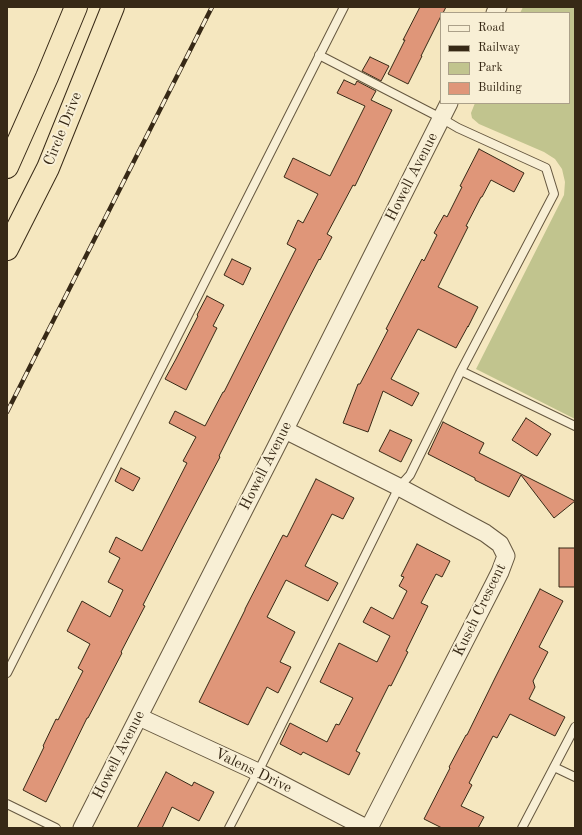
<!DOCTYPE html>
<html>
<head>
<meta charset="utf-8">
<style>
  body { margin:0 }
  #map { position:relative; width:582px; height:835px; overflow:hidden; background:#f5e7bf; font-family:"Old Standard TT",serif }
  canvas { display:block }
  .frame { position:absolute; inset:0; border:8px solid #372916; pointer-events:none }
  .legend { position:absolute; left:440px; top:12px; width:130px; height:92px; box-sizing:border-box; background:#f8efd5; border:1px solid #aba089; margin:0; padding:5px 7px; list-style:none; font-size:12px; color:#372916 }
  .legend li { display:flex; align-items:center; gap:8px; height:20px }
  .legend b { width:20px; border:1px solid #aba089 }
</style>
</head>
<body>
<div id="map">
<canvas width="582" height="835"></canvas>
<div class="frame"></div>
<ul class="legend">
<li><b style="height:5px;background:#f8efd5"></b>Road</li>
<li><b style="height:5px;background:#372916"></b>Railway</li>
<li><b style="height:11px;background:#c1c48e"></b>Park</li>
<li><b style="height:11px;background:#df9679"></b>Building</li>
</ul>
</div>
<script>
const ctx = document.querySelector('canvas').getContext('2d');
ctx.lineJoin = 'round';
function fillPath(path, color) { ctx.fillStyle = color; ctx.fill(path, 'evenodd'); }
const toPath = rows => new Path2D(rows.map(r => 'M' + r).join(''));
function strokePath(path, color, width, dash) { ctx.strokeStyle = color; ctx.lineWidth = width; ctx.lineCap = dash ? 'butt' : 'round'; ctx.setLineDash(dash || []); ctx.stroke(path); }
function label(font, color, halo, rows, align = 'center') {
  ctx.font = font + ' "Old Standard TT",serif'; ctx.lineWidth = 4; ctx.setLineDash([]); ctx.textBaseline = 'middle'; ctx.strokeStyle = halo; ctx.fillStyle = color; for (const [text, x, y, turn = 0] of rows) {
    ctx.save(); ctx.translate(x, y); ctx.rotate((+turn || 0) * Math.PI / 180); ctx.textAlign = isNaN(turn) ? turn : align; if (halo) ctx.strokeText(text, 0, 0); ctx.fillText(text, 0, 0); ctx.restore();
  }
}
const green = toPath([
  [523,7,575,7,575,419,476,369,564,195,565,182,562,169,555,159,544,152,479,124,472,118,471,113,475,103,569,103,569,13,520,13]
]);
const building = toPath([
  [420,7,446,7,443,13,441,13,441,16,421,56,422,56,408,84,388,74,405,40,403,40,420,7],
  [370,57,389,66,381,81,362,71,370,57],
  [344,80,355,85,357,81,376,91,371,100,392,110,355,186,353,185,327,234,332,237,320,260,319,259,290,315,219,456,220,457,183,527,143,605,145,606,121,652,122,653,88,718,87,718,46,802,23,790,44,747,43,746,56,719,58,720,83,671,78,668,90,644,67,631,82,601,110,617,123,590,108,582,120,558,109,552,116,537,142,551,187,463,183,461,196,437,169,423,175,411,205,426,223,392,224,392,296,249,287,244,298,220,303,223,318,194,284,177,293,158,330,176,365,106,337,93,344,80],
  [479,149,524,173,514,192,491,180,482,197,481,197,466,226,468,227,438,287,478,307,468,327,468,326,456,348,418,329,391,379,419,393,412,406,383,391,368,432,343,423,358,384,360,384,388,330,386,329,422,259,424,261,437,235,434,233,444,215,447,217,462,187,460,186,479,149],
  [232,259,251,268,243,285,224,275,232,259],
  [207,296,224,305,213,326,217,328,186,390,165,379,176,359,198,316,197,315,207,296],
  [526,418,551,434,537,456,512,440,526,418],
  [443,422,484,443,479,453,575,501,554,518,521,475,509,497,475,480,475,478,428,454,443,422],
  [390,430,412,440,401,462,379,451,390,430],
  [121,468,140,478,133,491,115,481,121,468],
  [316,479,354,498,343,519,332,514,305,566,338,583,328,601,286,580,267,617,295,632,280,662,291,667,278,693,267,687,248,725,199,702,245,610,245,609,283,535,287,537,316,479],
  [417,544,450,561,442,577,436,574,421,603,428,606,406,651,408,652,391,686,389,685,356,751,360,753,349,775,303,752,301,755,280,744,290,723,327,742,336,724,339,725,353,698,320,682,339,643,377,662,390,636,363,622,371,607,393,619,407,591,399,586,404,577,401,576,417,544],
  [559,548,575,548,575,587,559,587,559,548],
  [540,589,563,601,539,647,548,652,533,681,535,687,529,699,565,717,555,736,510,714,497,738,493,736,469,783,472,785,461,806,484,817,478,828,442,828,424,819,450,768,449,767,466,735,467,735,495,678,540,589],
  [166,772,192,786,194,782,214,792,199,821,172,807,162,828,137,828,166,772]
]);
const service = toPath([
  [461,371,575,426],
  [7,673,344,7],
  [554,767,575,777],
  [7,804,56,828],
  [229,828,258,772,399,487,410,475,461,371,554,194,546,168,458,128,441,118,319,55],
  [522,828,575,727]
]);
const minor = toPath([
  [495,13,498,7],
  [285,430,399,487,485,533,500,544,506,556,500,572,493,586,369,828],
  [139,717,258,772,366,828],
  [82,828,275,449,449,103]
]);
const trunk = toPath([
  [7,167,47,77,76,7],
  [7,249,48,168,113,7]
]);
const rail = toPath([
  [7,412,212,7]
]);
const streetNames = [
  ["Circle Drive",63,129,-68],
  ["Howell Avenue",412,177,-63],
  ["Howell Avenue",266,466,-63],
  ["Kusch Crescent",480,610,-64],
  ["Howell Avenue",119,755,-63],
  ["Valens Drive",253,771,26]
];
fillPath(green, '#c1c48e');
fillPath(building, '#df9679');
strokePath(building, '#372916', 1);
strokePath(service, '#665840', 10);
strokePath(minor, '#665840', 19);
strokePath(trunk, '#372916', 24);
strokePath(service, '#f8efd5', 8);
strokePath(minor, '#f8efd5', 17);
strokePath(trunk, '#f5e7bf', 22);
strokePath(rail, '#372916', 4.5);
strokePath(rail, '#f8efd5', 3, [9]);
label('15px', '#372916', '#f8efd5', streetNames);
</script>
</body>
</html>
